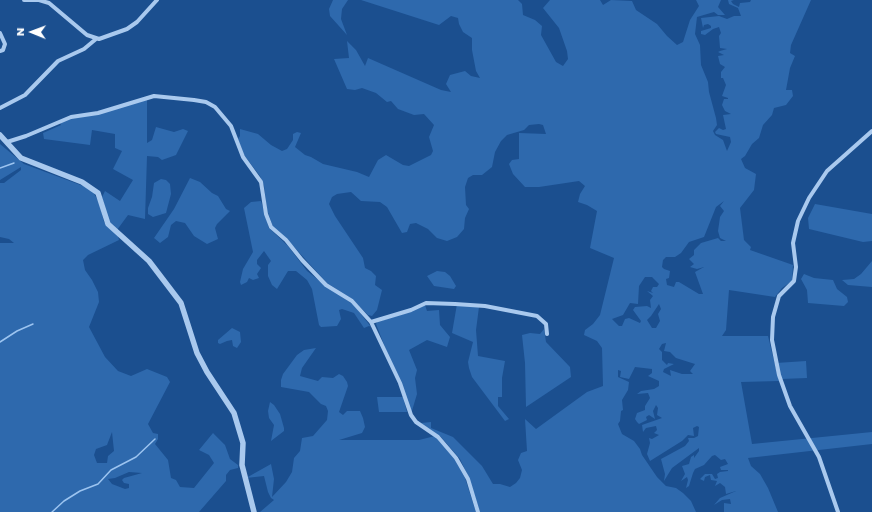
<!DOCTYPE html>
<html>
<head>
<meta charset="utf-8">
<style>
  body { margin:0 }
  #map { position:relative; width:872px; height:512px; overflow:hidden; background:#1b4f8f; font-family:Poppins,sans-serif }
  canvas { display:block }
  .north { position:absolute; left:12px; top:12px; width:40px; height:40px; -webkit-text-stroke:3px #1b4f8f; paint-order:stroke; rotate:271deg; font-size:11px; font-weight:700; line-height:16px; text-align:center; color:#fff }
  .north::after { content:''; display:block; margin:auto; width:14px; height:18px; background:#fff; clip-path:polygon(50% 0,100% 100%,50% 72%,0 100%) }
</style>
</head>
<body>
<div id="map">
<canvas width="872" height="512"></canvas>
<div class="north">N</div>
</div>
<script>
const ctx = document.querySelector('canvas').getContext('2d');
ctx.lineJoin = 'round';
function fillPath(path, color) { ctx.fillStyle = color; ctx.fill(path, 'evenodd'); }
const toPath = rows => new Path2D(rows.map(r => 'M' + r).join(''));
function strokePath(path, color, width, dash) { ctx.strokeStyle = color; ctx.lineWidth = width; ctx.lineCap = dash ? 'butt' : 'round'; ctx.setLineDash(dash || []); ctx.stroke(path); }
const green = toPath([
  [333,0,348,0,342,9,341,19,347,35,330,16,329,9],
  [361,0,518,0,522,4,523,15,535,20,542,26,541,35,556,62,563,66,568,59,567,51,559,28,543,8,550,0,600,0,603,5,611,0,632,1,636,10,657,24,667,36,677,45,683,42,690,20,699,6,696,0,721,0,718,7,725,15,718,15,714,12,697,17,695,34,700,45,701,65,708,82,709,92,716,118,717,125,713,131,715,135,723,140,727,151,731,142,730,137,716,134,715,132,719,128,723,130,726,129,723,115,731,114,725,111,722,105,724,99,728,99,728,98,722,96,726,85,723,78,721,78,721,72,725,67,720,64,718,56,724,55,718,52,720,51,727,49,720,48,719,36,721,33,719,27,713,29,705,35,701,34,701,31,711,28,711,26,708,24,704,25,703,28,701,18,719,16,727,19,734,16,741,16,738,8,729,4,728,0,734,0,731,1,733,4,739,7,740,3,750,2,751,0,811,0,791,45,790,53,795,56,790,68,786,90,792,90,793,96,786,105,774,108,772,115,763,125,759,138,752,144,745,156,741,159,745,168,756,174,754,190,740,208,744,240,751,247,750,250,793,265,792,281,782,288,775,297,729,290,726,330,722,336,768,336,779,381,741,382,752,444,872,432,872,444,748,458,751,466,760,474,768,488,778,512,724,512,724,503,731,504,730,499,722,500,714,505,720,498,736,491,726,494,725,487,720,483,715,486,717,481,711,480,710,475,705,477,704,481,700,479,705,474,712,474,715,479,718,478,717,474,720,472,728,471,728,470,721,470,720,467,728,464,725,459,721,460,715,455,712,456,704,465,695,469,693,473,689,486,686,488,688,480,687,477,681,481,685,474,682,466,689,464,691,457,694,455,694,458,699,451,699,448,672,468,664,481,665,474,661,459,685,446,689,441,688,438,694,438,698,436,699,427,697,426,693,428,694,436,688,435,682,441,650,461,647,454,650,443,649,438,652,439,659,435,654,433,657,430,656,426,646,428,643,432,642,425,662,418,657,415,658,408,656,405,653,411,655,419,649,415,646,417,647,420,639,424,637,422,635,419,637,413,645,410,645,406,650,398,648,393,637,394,641,391,654,389,659,386,659,381,648,376,652,373,652,369,635,367,629,379,620,377,621,371,618,370,618,377,629,382,628,390,622,400,623,410,621,411,620,421,618,424,622,434,634,441,640,449,642,455,657,477,666,486,676,488,683,493,691,501,696,512,480,512,469,478,460,459,441,437,421,423,431,422,431,428,453,437,482,466,493,484,500,484,510,487,516,483,520,478,522,470,518,460,521,453,527,451,525,419,536,429,587,392,603,386,602,348,597,341,584,335,585,330,593,324,600,315,614,258,590,248,597,211,587,205,578,202,580,194,585,186,579,181,539,187,525,187,513,174,509,164,512,160,519,159,519,133,546,134,543,125,539,124,529,125,524,130,507,135,501,141,495,152,492,167,482,175,473,175,468,178,465,187,466,205,469,209,465,218,464,229,457,237,447,241,437,238,428,229,416,223,410,224,407,232,402,233,387,207,380,202,361,201,351,192,337,194,332,197,329,204,335,216,363,258,365,268,371,271,376,276,375,285,382,290,377,310,372,316,368,315,352,299,327,283,285,237,273,227,267,210,264,186,260,176,244,155,238,139,240,136,240,129,258,134,271,145,282,151,287,149,293,140,293,134,297,132,301,133,295,147,305,155,311,157,323,164,357,172,369,177,378,160,386,155,403,165,409,166,431,155,433,151,429,137,434,125,424,114,414,115,398,109,391,101,387,102,376,93,362,88,355,90,347,89,334,59,349,58,347,41,356,50,365,66,368,58,441,90,451,92,446,84,450,75,465,71,471,76,480,78,476,71,472,50,472,38,463,32,459,24,458,18,451,16,439,25],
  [724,201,720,206,724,211,720,217,718,231,720,238,726,241,721,241,718,238,701,243,694,250,694,255,689,259,694,264,690,267,697,269,704,267,695,272,703,294,699,294,679,282,676,282,674,287,667,285,666,279,669,278,670,271,664,269,662,267,663,260,666,257,675,257,681,253,689,242,704,237,716,207],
  [645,277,652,277,659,284,657,287,653,287,651,291,653,293,647,291,653,296,650,300,651,308,647,306,635,307,633,310,641,321,640,323,629,318,625,319,622,326,619,326,612,319,623,315,630,303,638,304,639,286],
  [659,304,661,309,658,314,660,321,656,328,652,328,647,320,651,316],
  [666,343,664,351,670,352,676,358,695,364,690,371,693,374,682,374,670,370,671,376,663,372,664,369,674,364,668,363,667,365,662,360,662,352,659,349,662,344],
  [147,98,147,143,152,140,156,127,174,132,183,129,188,131,176,155,162,160,158,157,147,156,145,219,128,215,117,230,109,222,102,197,105,191,120,201,133,180,113,169,122,151,115,148,115,134,92,130,90,145,44,139,43,133,61,125,60,122,65,119,98,113],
  [0,144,24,164,86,187,93,192,99,202,104,222,118,236,119,240,88,255,83,260,85,270,92,280,98,292,99,302,89,327,105,357,118,371,131,376,147,369,167,377,170,382,148,424,153,433,158,434,158,439,155,444,168,460,171,478,176,480,180,487,194,488,214,463,209,455,199,450,213,433,225,445,230,459,238,465,238,468,230,470,226,475,226,481,199,512,0,512,0,243,14,243,9,239,0,237,0,183,4,183,21,170,21,167,0,180],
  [112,432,114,451,108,456,107,463,97,463,94,455,96,449,107,445],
  [129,472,142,473,124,478,122,480,124,483,129,484,129,488,125,489,112,484,108,479,115,478],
  [190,178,200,182,212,193,218,196,226,209,230,211,217,224,215,228,218,239,207,244,194,236,185,223,176,221,171,225,168,237,160,243,154,238,174,209],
  [161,179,166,180,170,184,171,194,166,213,153,217,148,214,148,208,152,197,154,183],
  [261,201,269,228,288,246,307,271,326,286,354,305,371,327,369,326,364,328,354,313,342,309,339,310,341,319,337,326,321,327,319,325,312,289,307,280,296,271,288,271,277,289,272,285,268,276,268,265,271,261,264,251,257,260,257,264,261,268,257,274,259,278,253,280,249,278,247,282,241,285,240,282,243,269,253,252,244,208,251,202],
  [815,204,872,214,872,241,863,242,809,229,808,218],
  [872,261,872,287,848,285,842,280,854,279,861,274],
  [437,271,445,272,450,276,456,286,454,289,434,286,427,276],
  [804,274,814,278,833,280,837,289,847,297,848,302,844,306,808,303,807,290,801,279],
  [457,304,479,307,476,330,478,356,505,361,502,378,502,397,498,397,498,406,509,419,505,421,472,377,469,368,468,362,473,342,452,333],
  [425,305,427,311,439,310,440,325,450,337,447,347,427,340,409,350,417,370,415,378,417,394,411,414,376,324,377,322],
  [232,328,240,332,241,342,237,348,233,346,232,340,227,341,220,344,218,343,218,340],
  [544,329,546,342,570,367,571,377,526,407,525,363,522,335,530,333,540,334],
  [316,348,302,368,300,376,318,381,322,377,333,378,339,374,343,376,347,382,348,386,339,412,343,415,347,411,360,411,363,418,365,427,362,433,339,440,419,440,435,436,455,459,465,478,476,512,260,512,274,500,271,498,268,492,264,476,246,478,271,464,274,479,272,497,286,482,292,472,294,458,300,451,302,438,313,436,327,420,328,411,326,406,321,404,309,392,281,387,281,380,283,374,297,355,304,350],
  [806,361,807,378,781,379,776,363],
  [377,397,403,397,407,412,379,412],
  [270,402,274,405,280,414,284,428,284,431,271,441,274,425,269,418,268,411]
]);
const stream = toPath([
  [0,168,14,163],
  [0,342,17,331,33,324],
  [52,512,64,501,80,491,98,484,111,470,136,457,155,439]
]);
const minor = toPath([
  [24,0,39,0,49,3,87,35,99,39,127,29,137,22,157,0],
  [0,33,5,44,3,50,0,51],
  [0,108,25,95,58,61,84,49,96,39],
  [7,142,26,136,71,117,98,113,154,96,194,100,206,102,215,107,231,126,243,157,261,182,266,214,271,227,286,240,302,260,326,285,352,301,371,322,400,383,411,415,416,422,438,437,456,458,468,479,478,512],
  [371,322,411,310,426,303,455,304,485,306,537,316,546,324,547,334],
  [838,512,819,457,790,406,779,375,772,340,773,317,779,296,794,281,796,267,793,243,798,221,809,198,827,171,872,131]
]);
const tertiary = toPath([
  [0,135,21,158,82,182,98,193,108,224,149,261,181,303,197,353,207,372,234,413,243,443,242,465,254,512]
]);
fillPath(green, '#2e69ad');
strokePath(stream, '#9cc4f0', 1.5);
strokePath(minor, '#a9c9ee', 4);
strokePath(tertiary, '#a9c9ee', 5.5);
</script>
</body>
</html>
